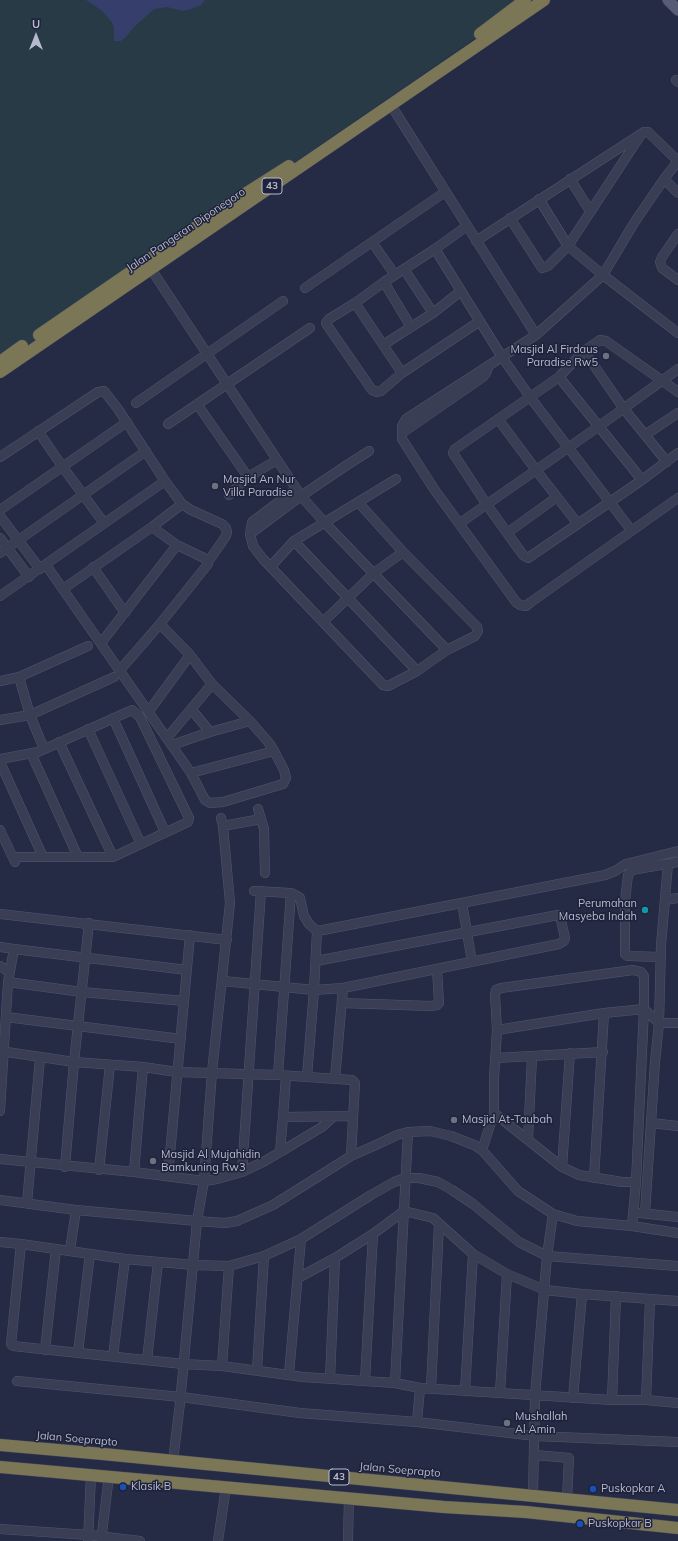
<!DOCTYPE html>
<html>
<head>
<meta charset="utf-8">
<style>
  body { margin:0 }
  #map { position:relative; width:678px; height:1541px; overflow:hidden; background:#252a45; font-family:Mulish,sans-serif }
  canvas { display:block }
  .north { position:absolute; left:16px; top:16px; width:40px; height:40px; -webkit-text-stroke:3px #1e223a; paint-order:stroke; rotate:0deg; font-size:11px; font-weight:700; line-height:16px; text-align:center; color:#b7bace }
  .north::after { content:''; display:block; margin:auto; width:14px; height:18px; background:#b7bace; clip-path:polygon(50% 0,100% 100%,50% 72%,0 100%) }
</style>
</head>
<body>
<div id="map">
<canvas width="678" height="1541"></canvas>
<div class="north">U</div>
</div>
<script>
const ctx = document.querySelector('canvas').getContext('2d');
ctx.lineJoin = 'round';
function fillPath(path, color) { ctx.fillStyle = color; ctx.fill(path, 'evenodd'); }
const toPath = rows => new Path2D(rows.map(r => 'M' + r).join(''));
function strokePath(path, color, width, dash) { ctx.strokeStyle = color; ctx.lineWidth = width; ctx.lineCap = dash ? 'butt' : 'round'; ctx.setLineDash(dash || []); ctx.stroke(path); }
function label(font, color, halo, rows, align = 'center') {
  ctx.font = font + ' Mulish,sans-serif'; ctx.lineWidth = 3; ctx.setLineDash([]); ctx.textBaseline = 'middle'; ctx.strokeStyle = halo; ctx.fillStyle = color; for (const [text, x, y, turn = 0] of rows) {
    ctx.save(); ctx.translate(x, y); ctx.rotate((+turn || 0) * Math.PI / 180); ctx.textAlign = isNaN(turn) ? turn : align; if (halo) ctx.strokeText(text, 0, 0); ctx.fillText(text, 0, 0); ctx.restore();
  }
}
const green = toPath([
  [0,0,531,0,0,365]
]);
const water = toPath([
  [86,0,205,0,201,5,191,9,183,11,167,7,154,9,134,27,126,37,121,41,114,41,114,27,111,21,101,10]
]);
const minor = toPath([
  [676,80,678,82],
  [391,105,536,335],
  [678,161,664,179,634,223,603,275,536,335,406,419,402,426,402,439,434,489,500,580,516,602,520,605,526,606,531,602,678,498],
  [570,179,590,211],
  [664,179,678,193],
  [539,199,568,246,640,136],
  [510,218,542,268,548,266,568,246,603,275,678,333],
  [467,226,435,249,502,357,530,397,631,530],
  [678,234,662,257,660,262,662,268,678,280],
  [476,241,644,132,648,132,678,161],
  [372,242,395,275],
  [435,249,384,282,355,303,329,319,326,323,327,325,372,390,377,392,381,391,402,373,480,321],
  [151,269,301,496,325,523,447,650],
  [404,269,433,313],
  [384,282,411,327],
  [305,288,445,192],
  [355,303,402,373],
  [383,345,433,313,461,291],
  [584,351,624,409,667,462],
  [559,377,642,480],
  [678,392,606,341,600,340,584,351,559,377,455,449,453,453,487,505,523,555,528,558,642,480,678,453],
  [136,403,283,301],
  [197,404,248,477],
  [498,419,536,470,578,524],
  [168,424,310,328],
  [38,431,62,466,104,523],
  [402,433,483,377,486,373,489,365],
  [645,435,678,413],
  [0,457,98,392,104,391,118,409,165,481,182,504,191,510,222,524,226,528,227,532,226,536,208,562],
  [296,489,252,522,250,534,253,546,263,559,383,685,388,686,417,671,447,650,475,636,478,631,477,627,403,552,358,502],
  [229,495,248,477,277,460],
  [0,510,127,422],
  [0,516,40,569],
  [460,523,598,427,678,369],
  [507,533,557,497],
  [250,534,301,496,347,465,369,451],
  [0,538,29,577],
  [294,541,417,671],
  [0,553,146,451],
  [46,565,191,773,205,800,210,803,223,802,283,784,286,778,284,770,274,751],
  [271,566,294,541,396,479],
  [93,567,125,613],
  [63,589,152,527,182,504],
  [0,596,165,481],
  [324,621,374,573,403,552],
  [160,624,190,655,212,684,250,721],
  [101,643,177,545],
  [120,670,160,624,208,564,206,559,177,545,152,527],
  [0,681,19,677],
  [149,711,190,655],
  [113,718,165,832],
  [0,720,30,715,19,677,88,646],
  [88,729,141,844],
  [167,738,212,684],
  [59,742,113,857],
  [172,745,210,732],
  [44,749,30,715,114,677],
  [31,753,78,857],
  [0,759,38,752,132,710,140,717,189,818,188,822,113,857,13,857],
  [0,762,43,857],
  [191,773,274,751,269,743,250,721,210,732,192,710],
  [258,809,264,829,265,873],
  [223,826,261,819],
  [0,830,15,862],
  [254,891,291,893,297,896,300,898,304,916,309,924,317,931,323,930,605,875,615,871,626,864,678,851],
  [665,900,678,898],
  [462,903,472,962],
  [0,914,227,940],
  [0,947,14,949],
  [661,957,627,956,625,954,625,901,628,875,632,870,678,862],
  [0,966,9,972],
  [223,981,314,990,343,988,559,944,564,941,565,938,560,916,558,915,316,961],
  [8,982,82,992,184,1001],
  [342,1003,431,1006,437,1005,439,1003,437,969],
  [6,1017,181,1039],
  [497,1030,604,1013,644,1009,659,1023,678,1023],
  [0,1051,74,1062,143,1067,177,1072,278,1075,352,1080,355,1083,351,1156],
  [496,1058,603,1052],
  [278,1075,291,893],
  [286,1076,283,1117,353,1116],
  [307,1077,314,990,317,931],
  [335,1079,343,988],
  [0,1111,8,982,14,949,187,970],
  [494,1113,562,1167,579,1175,622,1182,636,1182],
  [651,1123,678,1126],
  [528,1140,532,1057],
  [482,1150,494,1113,494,1078,497,1030,495,995,496,990,501,988,633,970,641,972,644,976,644,1009,636,1182,632,1226],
  [280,1152,283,1117],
  [0,1159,134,1172,204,1181,217,1179,242,1172,265,1161,322,1127,333,1117],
  [65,1167,74,1062,89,923],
  [562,1167,570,1053],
  [99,1170,110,1065],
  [134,1172,143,1067],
  [242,1172,261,891],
  [168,1176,190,935],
  [594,1178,604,1013],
  [0,1200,76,1210,197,1221,225,1223,237,1221,273,1205,351,1156,376,1145,397,1135,408,1132,430,1131,451,1136,474,1145,482,1150,518,1191,553,1214,577,1221,632,1226,678,1233],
  [27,1203,40,1058],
  [404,1211,433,1218,473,1254,507,1274,545,1290,582,1294,678,1301],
  [640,1213,678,1217],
  [645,1213,655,1062,659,1023,661,945,668,864],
  [0,1242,21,1244,125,1259,194,1265,229,1266,264,1256,301,1239,371,1195,394,1182,405,1178,419,1178,438,1182,452,1190,473,1204,519,1242,547,1256,678,1266],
  [21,1244,11,1344,13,1346,183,1364,222,1366,303,1377,395,1383,420,1388,612,1400,646,1400,678,1403],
  [70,1250,76,1210],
  [298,1278,335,1258,373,1234,404,1211],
  [45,1350,56,1249],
  [78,1353,90,1254],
  [113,1356,125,1259],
  [147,1360,158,1262],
  [222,1366,229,1266],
  [257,1370,264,1256],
  [289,1374,301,1239],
  [330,1379,335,1258],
  [17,1381,181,1397,300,1413,417,1422,535,1436,678,1442],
  [365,1381,373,1234],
  [395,1383,408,1132],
  [431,1388,439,1224],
  [465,1391,473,1254],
  [500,1393,507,1274],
  [573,1398,582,1294],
  [612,1400,616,1296],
  [646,1400,650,1300],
  [417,1422,420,1388],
  [535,1455,569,1458,567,1499],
  [173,1461,180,1403,197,1221,204,1181,212,1072,230,903,223,826,221,818],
  [533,1495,535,1396,547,1256,553,1214],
  [0,1529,89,1535,140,1541],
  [88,1541,91,1475],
  [101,1541,109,1476],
  [218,1541,226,1487],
  [348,1541,349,1498]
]);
const major = toPath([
  [668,0,678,10]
]);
const highway = toPath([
  [480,34,525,0],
  [39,335,237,199,289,166],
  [0,362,22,346],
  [0,372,544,0],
  [0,1445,103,1454,678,1510],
  [0,1467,444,1507,526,1512,678,1528]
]);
const markers = [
  [606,356,4,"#6b7280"],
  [215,486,4,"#6b7280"],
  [645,910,4,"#0f9aa8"],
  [454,1120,4,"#6b7280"],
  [153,1161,4,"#6b7280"],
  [507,1423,4,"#6b7280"],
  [123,1487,4,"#1a4fb4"],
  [593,1489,4,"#1a4fb4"],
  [580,1524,4,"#1a4fb4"]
];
const shields = [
  [272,186,20],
  [339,1477,20]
];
const shieldNames = [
  ["43",272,186],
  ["43",339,1477]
];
const streetNames = [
  ["Jalan Pangeran Diponegoro",186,230,-34],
  ["Jalan Soeprapto",77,1439,5],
  ["Jalan Soeprapto",400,1470,5]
];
const poiNames = [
  ["Masjid Al Firdaus",598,350,"right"],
  ["Paradise Rw5",598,363,"right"],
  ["Masjid An Nur",223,480],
  ["Villa Paradise",223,493],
  ["Perumahan",637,904,"right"],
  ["Masyeba Indah",637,917,"right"],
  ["Masjid At-Taubah",462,1120],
  ["Masjid Al Mujahidin",161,1155],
  ["Bamkuning Rw3",161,1168],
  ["Mushallah",515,1417],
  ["Al Amin",515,1430],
  ["Klasik B",131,1487],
  ["Puskopkar A",601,1489],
  ["Puskopkar B",588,1524]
];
fillPath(green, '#273a46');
fillPath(water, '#363e6b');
strokePath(minor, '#52566c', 10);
strokePath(major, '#40445b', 12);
strokePath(highway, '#41455c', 13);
strokePath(minor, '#3a3e54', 9);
strokePath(major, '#585c74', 11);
strokePath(highway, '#7b7656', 12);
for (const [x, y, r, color] of markers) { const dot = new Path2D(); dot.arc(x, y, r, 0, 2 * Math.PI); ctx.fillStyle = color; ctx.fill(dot); strokePath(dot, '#1e223a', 1.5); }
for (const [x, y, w] of shields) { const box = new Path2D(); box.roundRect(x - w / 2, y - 8, w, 16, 3); ctx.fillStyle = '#1e223a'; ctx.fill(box); strokePath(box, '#b7bace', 1); }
label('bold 10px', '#b7bace', null, shieldNames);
label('11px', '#b7bace', '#1e223a', streetNames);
label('11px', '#b7bace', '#1e223a', poiNames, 'left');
</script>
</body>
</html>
